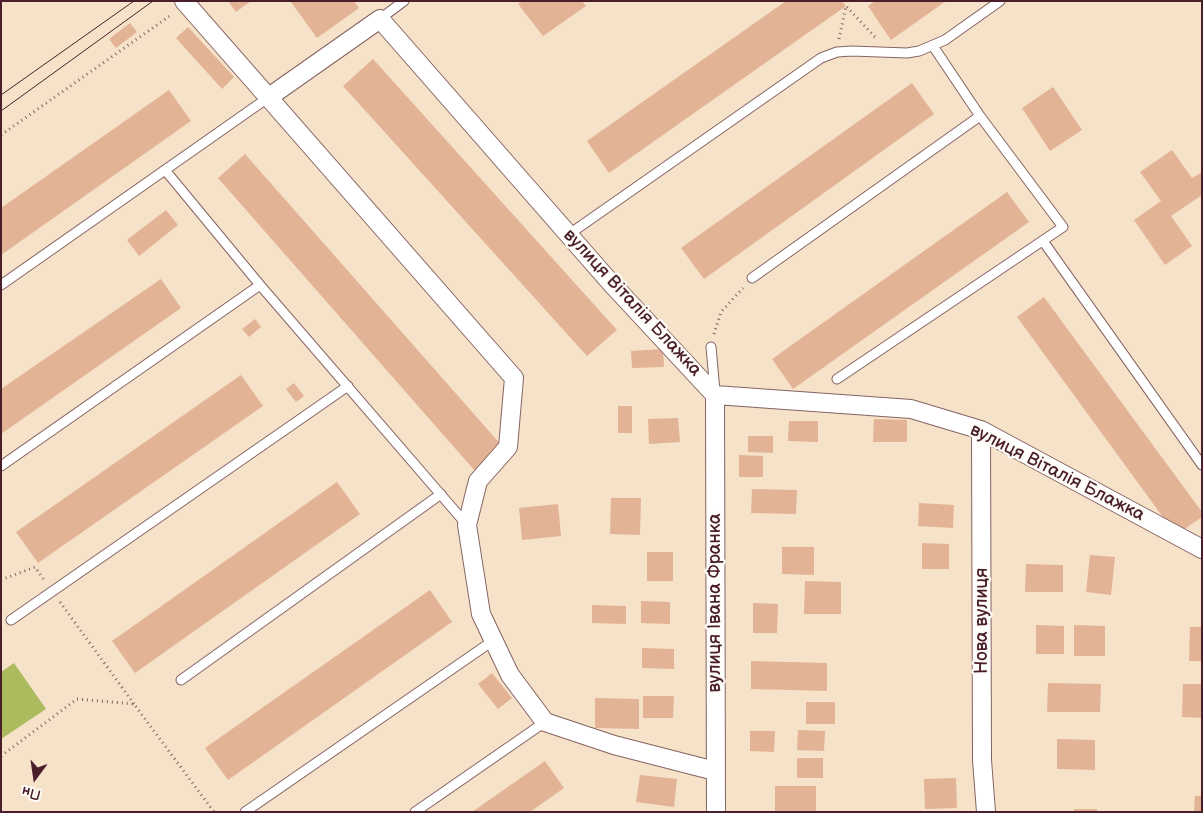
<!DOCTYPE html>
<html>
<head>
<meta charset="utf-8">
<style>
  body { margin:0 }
  #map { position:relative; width:1203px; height:813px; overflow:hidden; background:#f5e2c9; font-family:"Balsamiq Sans",sans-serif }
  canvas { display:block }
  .frame { position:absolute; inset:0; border:2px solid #4a1f2b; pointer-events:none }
  .north { position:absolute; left:10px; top:753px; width:50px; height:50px; -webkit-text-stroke:4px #fdfcf7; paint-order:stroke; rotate:194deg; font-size:14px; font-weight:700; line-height:20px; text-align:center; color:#4a1f2b }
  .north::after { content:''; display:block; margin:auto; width:18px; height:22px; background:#4a1f2b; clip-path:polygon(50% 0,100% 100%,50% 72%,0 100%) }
</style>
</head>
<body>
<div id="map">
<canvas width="1203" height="813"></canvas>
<div class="frame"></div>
<div class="north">Пн</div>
</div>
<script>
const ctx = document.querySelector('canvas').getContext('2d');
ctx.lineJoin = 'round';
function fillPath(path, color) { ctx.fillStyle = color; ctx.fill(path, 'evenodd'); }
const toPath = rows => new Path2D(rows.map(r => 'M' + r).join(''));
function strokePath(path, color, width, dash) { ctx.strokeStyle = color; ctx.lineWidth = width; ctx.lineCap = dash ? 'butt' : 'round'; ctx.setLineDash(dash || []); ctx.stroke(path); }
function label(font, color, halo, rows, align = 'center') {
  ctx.font = font + ' "Balsamiq Sans",sans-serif'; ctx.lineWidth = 4.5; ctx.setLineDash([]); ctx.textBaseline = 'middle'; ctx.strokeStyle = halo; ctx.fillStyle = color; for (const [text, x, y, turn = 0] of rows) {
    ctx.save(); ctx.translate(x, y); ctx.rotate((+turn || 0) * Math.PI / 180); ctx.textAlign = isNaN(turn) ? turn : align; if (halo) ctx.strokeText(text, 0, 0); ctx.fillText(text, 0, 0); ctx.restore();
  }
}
const green = toPath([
  [14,663,46,709,1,739,1,672]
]);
const building = toPath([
  [228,1,251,1,236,12],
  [292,1,354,1,359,8,317,38,291,2],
  [522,1,582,1,586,6,543,36,518,4],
  [786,1,842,1,846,6,609,173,587,141],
  [875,1,946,1,891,40,868,6],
  [130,23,137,32,116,48,109,39],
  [188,27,234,77,222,89,176,38],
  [373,59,617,330,587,356,343,86],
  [912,83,934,114,704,279,681,248],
  [1053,87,1082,130,1050,151,1022,108],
  [169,90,191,121,1,255,1,208],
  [1172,150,1192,178,1202,172,1202,195,1171,216,1192,246,1165,265,1134,220,1161,201,1140,172],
  [245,154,503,447,475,471,218,178],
  [1007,192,1029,222,793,389,772,359],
  [166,210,178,225,139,256,127,240],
  [161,279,181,308,1,434,1,389],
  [1044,297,1202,512,1202,517,1176,535,1017,317],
  [255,319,261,327,249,337,242,329],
  [663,349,664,367,632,368,631,351],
  [241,375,263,406,38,563,16,532],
  [294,383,304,396,296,402,286,389],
  [618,406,632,406,632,433,618,433],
  [678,418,680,442,649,444,648,419],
  [874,419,907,420,907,442,873,442],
  [789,421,818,421,818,442,788,441],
  [748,436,773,436,773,453,748,452],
  [739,455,763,456,763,477,739,477],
  [337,482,360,514,135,673,112,641],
  [752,489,797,490,796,514,751,513],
  [611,498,641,498,640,535,610,534],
  [919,503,954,505,953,528,918,526],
  [558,504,561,536,522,540,519,508],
  [922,543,949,544,949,569,922,569],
  [782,547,814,547,814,575,782,574],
  [647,552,673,552,673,581,647,581],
  [1090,555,1115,557,1111,595,1086,592],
  [1026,564,1063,565,1063,592,1025,592],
  [805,581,841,582,841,614,804,614],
  [430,590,452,622,228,780,205,748],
  [641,601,670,602,670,624,641,623],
  [753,603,778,604,777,633,753,633],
  [592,605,626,606,626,624,592,623],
  [1036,625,1064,626,1064,654,1036,654],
  [1074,625,1105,626,1105,656,1074,656],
  [1190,627,1202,627,1202,661,1189,661],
  [642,648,674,649,674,669,642,668],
  [751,661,827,663,827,691,751,689],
  [492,673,512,698,498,709,478,684],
  [1048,683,1101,684,1100,712,1047,712],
  [1183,684,1202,684,1202,718,1182,717],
  [643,696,674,696,673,718,643,718],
  [595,698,639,699,639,729,595,728],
  [806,702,835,702,835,724,806,724],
  [798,730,825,731,824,751,797,750],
  [750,731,775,731,774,752,750,751],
  [1057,739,1095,740,1095,770,1057,769],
  [797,758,823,758,823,778,797,778],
  [545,761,564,788,530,812,472,812],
  [640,775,677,779,674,807,636,802],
  [956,778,957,808,925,809,924,779],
  [775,786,816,786,816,812,775,811],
  [1195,796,1202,796,1202,812,1194,812],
  [1074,809,1097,809,1097,812,1074,812]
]);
const path = toPath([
  [839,39,846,6,875,37],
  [1,135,171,15],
  [714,334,721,312,743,288],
  [1,580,35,567,44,580],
  [60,602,134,704],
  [1,756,77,699,134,704,214,812]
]);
const lane = toPath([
  [380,19,404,1],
  [165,170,260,285,467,525],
  [568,235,821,58,837,52,852,51,907,53,919,51,945,40,1000,1],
  [1043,241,1202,465],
  [752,278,980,116],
  [1,285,269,97],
  [711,347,715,391],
  [837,379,1063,227,980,116,933,46],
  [1,466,260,285],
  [11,620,348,386],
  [181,680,441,494],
  [245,812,494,640],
  [415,812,545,722]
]);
const street = toPath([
  [184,1,514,378,508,447,478,481,467,525,481,614,510,675,545,722,614,745,715,771],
  [269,97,380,19,610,282,715,395,911,409,981,430,1202,549],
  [715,395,716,812],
  [981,430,982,760,986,812]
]);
const tram = toPath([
  [1,95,134,1],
  [1,111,153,1]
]);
const streetNames = [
  ["вулиця Віталія Блажка",632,303,47],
  ["вулиця Віталія Блажка",1057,473,27],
  ["вулиця Івана Франка",715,603,-90],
  ["Нова вулиця",982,621,-90]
];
fillPath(green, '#acbb5e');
fillPath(building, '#e3b395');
strokePath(lane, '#866362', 11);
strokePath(street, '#866362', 20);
strokePath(path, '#866362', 3, [1, 4]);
strokePath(lane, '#fff', 9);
strokePath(street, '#fff', 18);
strokePath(tram, '#4a1f2b', 1);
label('18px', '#4a1f2b', '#fdfcf7', streetNames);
</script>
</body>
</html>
